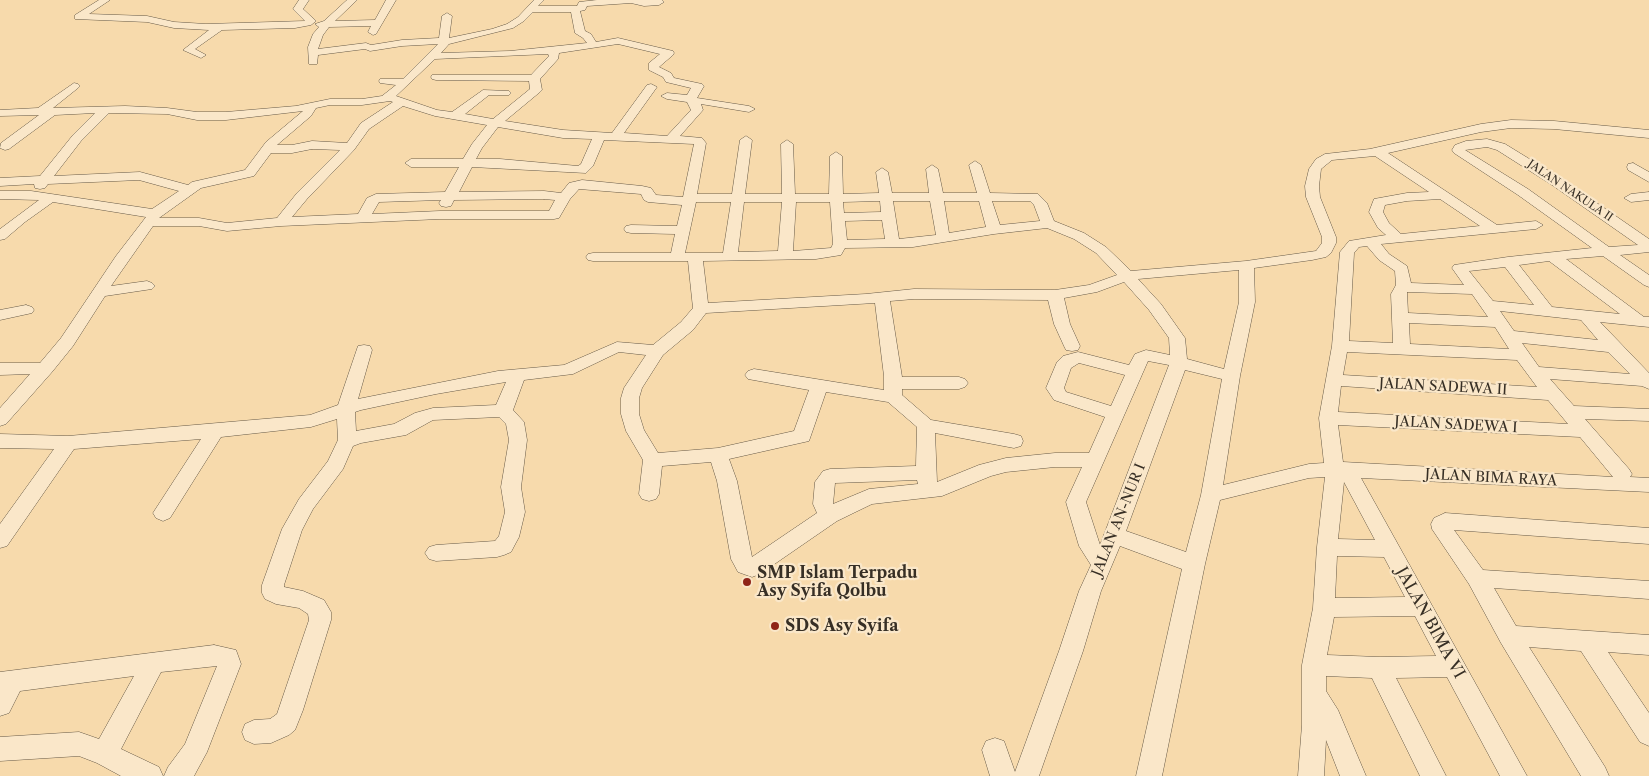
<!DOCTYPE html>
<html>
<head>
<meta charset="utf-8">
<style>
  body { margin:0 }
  canvas { display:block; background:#f7daac }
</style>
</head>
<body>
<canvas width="1649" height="776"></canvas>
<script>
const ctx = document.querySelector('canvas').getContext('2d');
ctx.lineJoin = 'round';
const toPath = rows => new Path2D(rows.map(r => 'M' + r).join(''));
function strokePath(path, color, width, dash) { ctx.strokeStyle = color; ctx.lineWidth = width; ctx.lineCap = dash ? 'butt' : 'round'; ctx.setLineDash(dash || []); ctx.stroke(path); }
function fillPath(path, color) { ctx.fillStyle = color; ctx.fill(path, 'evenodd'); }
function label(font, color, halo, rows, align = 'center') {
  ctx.font = font + ' "Libre Caslon Text",serif'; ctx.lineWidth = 4.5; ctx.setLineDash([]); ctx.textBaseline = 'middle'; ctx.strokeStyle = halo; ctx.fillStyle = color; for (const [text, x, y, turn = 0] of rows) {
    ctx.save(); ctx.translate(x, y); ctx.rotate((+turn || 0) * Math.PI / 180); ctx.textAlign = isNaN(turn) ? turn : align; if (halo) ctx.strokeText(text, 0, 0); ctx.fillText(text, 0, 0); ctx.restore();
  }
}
const street = toPath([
  [99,0,110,0,89,14,147,16,174,22,206,24,305,21,293,9,299,0,309,0,303,9,316,21,311,25,295,28,222,30,195,49,206,55,201,58,183,50,209,30,174,28,147,22,75,19,75,15,99,0],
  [347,0,357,0,335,21,375,20,386,0,396,0,376,34,373,35,368,32,371,26,329,27,323,35,318,49,366,43,371,45,402,40,439,38,442,16,447,13,452,16,449,38,492,29,507,24,518,17,534,0,544,0,538,6,577,6,579,2,597,0,662,0,664,2,659,5,644,6,631,3,587,6,585,10,580,11,585,31,591,34,596,42,618,38,673,51,674,53,673,55,659,67,671,73,674,78,702,84,704,86,697,98,749,106,755,109,749,112,701,104,703,110,680,136,702,138,706,143,697,194,732,194,740,140,746,136,752,140,745,194,782,194,781,144,787,140,793,144,795,194,829,194,830,156,836,152,842,156,843,194,879,193,876,172,882,168,888,172,892,193,929,193,926,169,932,165,938,169,943,193,977,193,969,165,975,161,981,165,990,193,1038,194,1047,203,1054,221,1084,233,1106,247,1131,271,1246,261,1316,251,1322,243,1322,237,1306,197,1305,186,1309,169,1316,159,1325,154,1370,149,1481,124,1511,120,1554,121,1649,130,1649,138,1554,129,1511,128,1481,132,1388,153,1497,225,1536,221,1543,225,1536,229,1381,244,1389,254,1407,266,1411,283,1464,285,1452,268,1454,265,1508,257,1592,248,1518,195,1454,153,1452,150,1455,145,1466,141,1487,139,1505,144,1562,179,1649,239,1649,252,1620,255,1649,275,1649,287,1644,285,1603,256,1566,259,1644,317,1649,317,1649,327,1600,322,1649,373,1649,389,1642,386,1550,379,1574,406,1649,409,1649,421,1585,419,1629,469,1632,474,1630,477,1649,478,1649,492,1361,478,1527,776,1500,776,1447,677,1396,678,1446,776,1420,776,1372,678,1326,676,1326,691,1338,710,1366,776,1340,776,1326,740,1324,776,1298,776,1302,725,1302,665,1313,608,1317,547,1325,477,1309,478,1220,500,1205,564,1162,776,1136,776,1182,569,1120,546,1101,591,1083,651,1039,776,990,776,982,750,986,741,995,738,1004,741,1015,772,1059,651,1079,591,1091,565,1079,546,1066,502,1082,467,1055,467,1006,472,991,476,942,496,872,504,837,521,760,574,752,577,738,572,731,559,717,481,711,462,662,466,659,494,656,499,649,501,642,499,639,494,643,460,626,431,621,414,621,398,624,388,646,355,619,352,573,374,524,380,513,410,524,422,527,440,521,487,525,512,519,537,511,552,504,555,497,557,436,561,429,559,425,553,429,547,436,545,495,541,499,536,505,512,501,487,509,440,506,424,499,417,433,420,406,435,361,443,353,446,343,469,313,509,302,530,284,585,284,587,303,591,324,600,331,612,331,620,303,710,295,730,289,735,271,743,254,744,245,740,242,732,245,724,254,720,270,719,277,714,309,620,308,614,299,608,276,604,265,599,262,593,262,585,282,529,299,499,328,461,338,440,337,419,311,427,221,437,170,518,163,521,156,518,153,513,201,439,74,449,7,546,0,548,0,524,54,449,0,448,0,434,68,436,310,415,338,405,358,346,364,345,370,346,372,350,358,399,498,371,564,365,617,342,653,345,681,322,693,308,688,261,593,261,588,260,586,257,588,254,593,253,671,253,675,234,631,233,626,232,624,229,626,226,631,225,677,226,682,205,648,202,644,200,641,194,579,189,570,199,559,218,554,219,440,219,281,226,227,231,199,226,153,226,111,286,147,281,152,283,155,286,152,289,105,296,73,346,52,372,6,424,0,426,0,408,30,374,0,375,0,363,40,363,61,338,116,256,146,217,53,202,25,222,5,239,0,240,0,229,39,200,0,199,0,191,31,191,152,209,179,191,139,180,48,184,45,188,40,189,35,188,34,184,0,186,0,178,40,176,73,135,95,113,55,115,9,149,5,150,0,148,1,143,39,115,0,116,0,110,38,108,74,83,78,84,80,86,78,88,53,108,125,106,167,108,197,112,226,112,296,106,330,99,362,99,382,96,396,85,380,83,379,81,380,79,403,79,438,44,402,46,370,51,365,49,318,55,317,64,309,64,308,47,313,34,319,27,315,24,324,21,347,0],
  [533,12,571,12,575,33,583,38,587,43,510,51,441,53,449,44,513,28,524,21,533,12],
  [618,44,660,54,649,63,649,70,663,77,666,82,691,88,687,95,667,93,661,96,667,99,687,102,691,110,667,136,624,133,657,87,651,84,647,85,612,133,563,130,505,121,540,92,542,90,540,79,558,59,559,53,618,44],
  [548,54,549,56,531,75,432,75,431,77,432,79,436,80,529,81,530,89,493,119,465,114,489,95,509,95,511,93,509,91,483,90,452,112,437,110,396,96,435,59,548,54],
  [390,101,393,102,361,123,347,143,312,141,292,145,277,145,311,116,316,108,330,105,362,105,390,101],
  [403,106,435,116,487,125,472,144,463,159,411,159,405,163,411,167,459,167,445,192,376,194,367,198,358,214,292,217,307,199,354,150,369,129,403,106],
  [303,111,266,142,245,170,192,182,188,185,140,172,54,176,81,141,109,113,167,114,197,120,226,120,303,111],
  [498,127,563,138,592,139,581,164,578,166,500,159,476,159,482,148,498,127],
  [604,140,694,144,683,197,656,195,651,188,642,186,582,180,569,183,561,193,544,191,459,192,472,167,586,173,593,166,604,140],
  [1487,147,1497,150,1552,185,1638,245,1609,247,1528,189,1465,150,1487,147],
  [312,149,340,150,297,193,277,218,227,223,199,218,159,218,201,188,254,176,271,153,292,153,312,149],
  [1375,156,1429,192,1407,193,1374,199,1369,212,1378,228,1386,235,1349,241,1340,252,1332,346,1319,418,1324,463,1309,464,1223,485,1240,376,1255,302,1254,268,1312,260,1326,257,1331,253,1336,243,1336,237,1320,197,1319,186,1321,169,1332,160,1375,156],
  [544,199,555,200,549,211,440,211,372,214,379,202,441,200,439,203,441,206,446,207,451,206,454,200,544,199],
  [1440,199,1480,226,1401,234,1389,223,1383,212,1385,205,1407,201,1440,199],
  [880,201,881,212,844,213,843,202,880,201],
  [893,201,930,201,936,235,899,239,893,201],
  [944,201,979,201,986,227,949,233,944,201],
  [992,201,1030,201,1034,205,1040,221,1000,225,992,201],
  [696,202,731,202,723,253,685,253,696,202],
  [744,202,782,202,778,251,738,252,744,202],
  [796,202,830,202,833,244,831,248,793,251,796,202],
  [882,220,885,239,847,240,845,221,882,220],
  [1047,228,1074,239,1096,253,1117,275,1089,285,1055,290,914,289,866,294,708,303,703,261,816,259,841,255,845,248,913,247,994,234,1047,228],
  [1367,246,1379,260,1395,271,1396,285,1391,294,1393,343,1349,341,1354,253,1359,247,1367,246],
  [1549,261,1620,314,1552,307,1519,265,1549,261],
  [1505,267,1534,305,1493,301,1469,271,1505,267],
  [1239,270,1239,302,1224,369,1187,359,1185,338,1161,304,1138,279,1239,270],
  [1124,282,1149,310,1169,338,1170,355,1146,350,1135,354,1129,365,1078,352,1063,356,1057,362,1046,388,1054,400,1105,417,1089,453,1055,453,1006,458,979,465,937,482,935,433,1014,448,1021,446,1023,441,1021,436,1014,434,931,420,902,395,902,389,959,389,965,387,968,383,965,379,959,377,902,377,890,301,914,299,1048,300,1054,324,1064,346,1066,350,1072,351,1078,350,1080,346,1070,324,1064,298,1097,292,1124,282],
  [1407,292,1472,294,1488,317,1408,313,1407,292],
  [875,303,884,376,884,390,754,369,748,371,745,375,748,379,809,390,794,431,718,448,658,453,644,430,639,414,639,398,642,388,663,355,693,330,706,313,875,303],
  [1500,311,1581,320,1598,340,1514,331,1500,311],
  [1409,323,1495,327,1509,349,1410,344,1409,323],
  [1522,343,1608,352,1630,374,1539,367,1522,343],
  [1347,352,1517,360,1537,387,1343,375,1347,352],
  [1148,361,1169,365,1100,545,1086,502,1148,361],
  [1079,363,1125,375,1111,406,1066,392,1064,388,1071,368,1079,363],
  [1185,370,1222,379,1201,495,1186,552,1126,531,1185,370],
  [506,382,496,405,433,408,415,413,394,424,356,431,355,412,361,410,436,394,506,382],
  [1341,386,1548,400,1568,424,1338,412,1341,386],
  [826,392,888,402,917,427,916,466,830,469,823,471,815,482,813,504,817,513,752,557,737,481,729,459,809,441,826,392],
  [1338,425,1580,437,1613,477,1343,462,1338,425],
  [917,480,918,484,869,489,833,504,835,483,917,480],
  [1344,482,1375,540,1338,539,1344,482],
  [1337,556,1384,557,1405,597,1335,598,1337,556],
  [1415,616,1436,656,1379,657,1327,655,1334,617,1415,616],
  [1633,163,1649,172,1649,182,1628,170,1627,167,1628,164,1633,163],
  [1649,192,1649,200,1631,202,1624,198,1631,194,1649,192],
  [26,305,32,307,34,310,32,313,0,320,0,310,26,305],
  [1445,513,1649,528,1649,544,1454,530,1483,570,1649,581,1649,599,1494,588,1516,626,1649,635,1649,655,1608,652,1649,713,1649,746,1640,742,1581,651,1529,647,1605,767,1609,776,1581,776,1501,643,1469,584,1432,529,1431,524,1434,518,1445,513],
  [214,645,236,650,241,664,207,752,194,776,164,776,168,767,185,744,217,666,161,672,121,749,159,767,163,776,121,776,97,763,79,756,0,761,0,737,79,732,99,739,134,676,20,691,9,713,0,716,0,672,214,645]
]);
const markers = [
  [747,582,5,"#8f2418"],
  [775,626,5,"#8f2418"]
];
const farStreetnames = [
  ["JALAN NAKULA II",1570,191,34]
];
const streetNames = [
  ["JALAN SADEWA II",1443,387,3],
  ["JALAN SADEWA I",1456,425,3],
  ["JALAN BIMA RAYA",1491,478,3],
  ["JALAN AN-NUR I",1119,520,-68]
];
const nearPoinames = [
  ["SMP Islam Terpadu",757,573],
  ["Asy Syifa Qolbu",757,591],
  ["SDS Asy Syifa",785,626]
];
const nearStreetnames = [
  ["JALAN BIMA VI",1430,623,61]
];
strokePath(street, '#675a47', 1);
fillPath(street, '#fae7c9');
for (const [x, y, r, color] of markers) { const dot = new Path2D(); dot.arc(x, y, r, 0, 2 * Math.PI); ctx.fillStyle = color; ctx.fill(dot); strokePath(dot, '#fae7c9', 2); }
label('11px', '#372f25', '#fae7c9', farStreetnames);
label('14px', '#372f25', '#fae7c9', streetNames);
label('bold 16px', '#372f25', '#fae7c9', nearPoinames, 'left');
label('16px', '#372f25', '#fae7c9', nearStreetnames);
</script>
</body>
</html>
